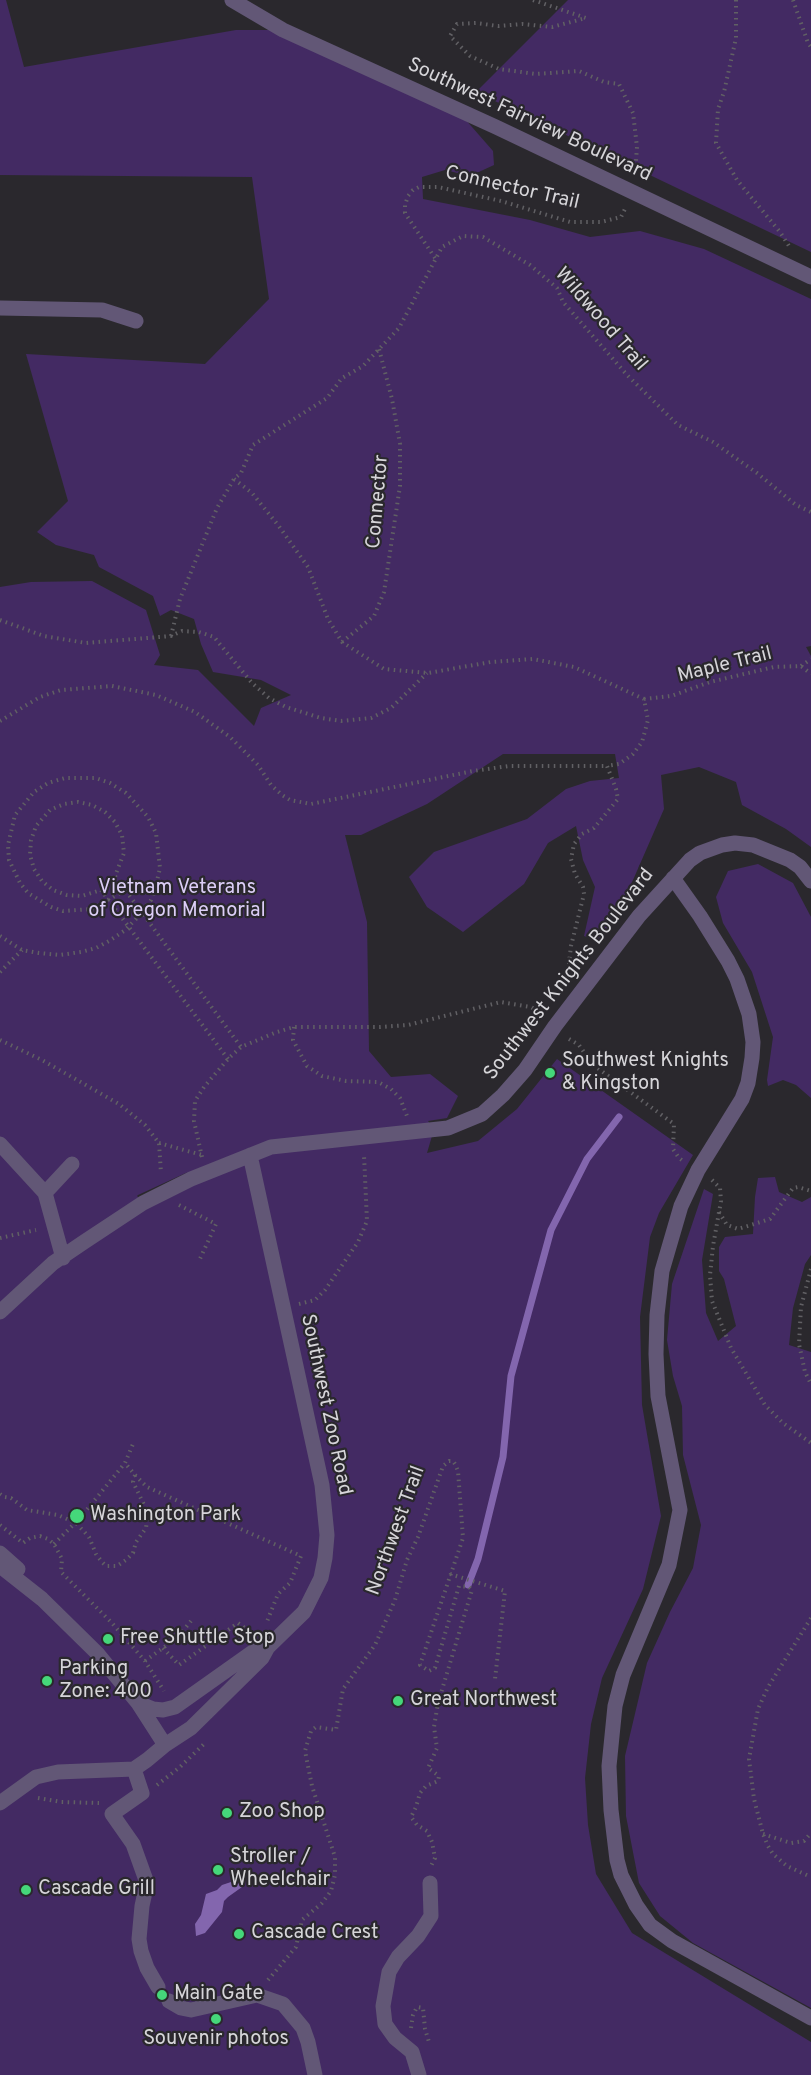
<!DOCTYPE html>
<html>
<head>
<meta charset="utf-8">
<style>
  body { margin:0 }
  canvas { display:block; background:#2a282d }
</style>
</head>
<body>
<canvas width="811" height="2075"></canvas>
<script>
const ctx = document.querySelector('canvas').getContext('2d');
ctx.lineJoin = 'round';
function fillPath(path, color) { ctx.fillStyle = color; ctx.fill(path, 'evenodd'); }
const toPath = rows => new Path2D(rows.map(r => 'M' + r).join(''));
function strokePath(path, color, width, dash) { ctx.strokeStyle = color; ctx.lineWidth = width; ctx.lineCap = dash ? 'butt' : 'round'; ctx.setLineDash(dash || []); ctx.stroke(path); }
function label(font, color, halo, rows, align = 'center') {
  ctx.font = font + ' Overpass,sans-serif'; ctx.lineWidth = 4.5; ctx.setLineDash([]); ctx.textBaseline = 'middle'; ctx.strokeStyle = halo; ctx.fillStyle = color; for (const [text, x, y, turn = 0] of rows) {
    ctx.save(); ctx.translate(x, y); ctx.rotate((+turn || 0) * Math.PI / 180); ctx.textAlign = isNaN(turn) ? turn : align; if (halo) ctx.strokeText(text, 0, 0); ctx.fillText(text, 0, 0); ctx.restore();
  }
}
const green = toPath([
  [0,0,6,0,24,67,236,30,283,30,458,111,493,151,494,165,470,176,445,170,422,177,423,199,530,220,590,237,640,231,704,249,811,299,811,646,806,647,811,656,811,847,786,829,742,805,736,782,699,767,661,775,664,809,633,880,600,941,584,936,595,887,583,860,576,826,548,843,524,884,463,932,427,907,409,877,434,852,527,819,566,789,590,781,619,778,615,754,503,754,427,804,361,835,345,835,367,922,369,1051,391,1077,430,1074,458,1096,447,1118,428,1121,434,1129,427,1153,478,1141,517,1109,557,1059,693,1155,659,1213,650,1237,640,1317,642,1405,661,1516,643,1589,602,1678,591,1724,585,1778,588,1825,596,1874,632,1933,811,2042,811,2075,0,2075,0,587,31,582,92,581,146,610,160,655,154,665,198,670,254,726,261,708,291,695,261,680,213,672,201,644,194,619,171,610,160,616,153,596,99,567,94,555,56,545,37,532,68,501,26,354,205,364,269,299,252,177,0,175],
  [188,1172,144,1203,137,1196,138,1195],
  [568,0,811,0,811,252,476,92],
  [758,864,793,883,811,917,811,1098,796,1085,783,1080,768,1086,767,1080,773,1037,752,972,723,923,716,897,728,871],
  [775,1177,779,1192,802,1202,811,1197,811,1255,805,1264,793,1308,789,1345,811,1352,811,2008,693,1943,660,1916,639,1883,626,1816,625,1756,647,1663,670,1612,693,1568,701,1525,683,1455,682,1406,673,1376,667,1340,672,1284,704,1189,713,1194,702,1260,706,1313,718,1341,736,1326,724,1279,719,1271,719,1247,725,1237,753,1234,755,1197,758,1178]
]);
const water = toPath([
  [231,1882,242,1884,242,1887,228,1897,224,1901,222,1912,205,1933,196,1936,195,1924,201,1915,206,1894,217,1890,222,1885]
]);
const stream = toPath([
  [468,1585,478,1559,503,1457,511,1376,551,1230,587,1159,619,1117]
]);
const path = toPath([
  [533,0,586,18,552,27,522,24,498,26,476,23,457,24,450,36,470,56,499,69,536,74,579,71,604,82,619,84,633,113,637,147,635,174],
  [736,0,736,38,724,92,718,109,716,143,737,180,780,232,789,246],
  [793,0,808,43,811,47],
  [435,258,405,213,405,205,408,196,413,190,419,187,438,187,501,201,570,222,601,222,621,217,626,207],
  [234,479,252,493,278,525,308,567,328,619,342,642,384,669,428,673,491,662,533,659,574,667,644,699,648,720,642,742,633,754,619,764,607,766,616,789,618,799,594,828,582,834,574,844,571,859,575,874,583,887,584,894,571,946,568,972,569,979],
  [0,620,44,636,86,643,171,636,182,631,199,632,214,637,252,683,269,698,286,707,321,718,341,721,371,718,391,708,427,673],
  [171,636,180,599,217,508,234,479,241,473,253,445,327,398,342,378,363,366,399,328,442,247,463,236,483,237,530,265,557,288,563,302,627,375,678,425,713,442,757,473,796,505,811,512],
  [342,642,374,616,384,592,400,486,400,444,392,399,379,349],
  [801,666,811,659],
  [644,699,671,696,710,682,774,667,801,666,811,674],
  [0,721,40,697,61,690,112,686,156,695,195,712,230,737,258,765,271,785,282,795,290,800,311,804,473,771,509,766,607,766],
  [0,936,22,950,39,953,60,955,81,952,96,948,109,941,124,931,136,919,151,900,156,885,160,868,156,833,148,817,126,793,110,783,96,778,65,778,48,783,34,792,15,815,8,845,9,860,20,883,28,893,51,907,63,911,92,909,125,890],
  [0,972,22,950],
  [294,1027,293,1040,307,1066,322,1076,346,1081,378,1082,391,1089,400,1098,407,1116],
  [569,1039,579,1045,592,1064,674,1124,673,1149,679,1158,683,1161],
  [0,1040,42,1060,119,1104,145,1125,159,1143,161,1173],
  [228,1059,101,890,82,896,67,895,53,890,42,881,34,869,30,855,31,840,36,826,50,810,64,804,78,802,92,805,105,812,115,822,122,835,124,853,115,876,241,1047],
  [159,1143,202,1155],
  [202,1157,194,1121,195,1101,204,1087,228,1059,241,1047,277,1032,294,1027,380,1027,408,1025,501,1002,531,1007,544,1015],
  [712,1180,720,1188,721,1201,713,1246,710,1275,712,1301,731,1348,765,1405,783,1423,811,1443],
  [179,1205,216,1224,199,1261],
  [719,1212,727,1225,738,1229,770,1219,793,1188,798,1187,811,1191],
  [0,1238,36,1230],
  [811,1269,801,1307,799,1344,805,1372,811,1384],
  [299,1304,315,1300,325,1290,358,1242,367,1221,364,1155],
  [135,1475,147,1487,301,1556,290,1583,278,1594,266,1624],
  [0,1494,4,1497,11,1498,27,1510,58,1515,76,1523,89,1537,96,1554,102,1562,106,1566,117,1566,126,1560,133,1553,136,1542,146,1528,147,1520,148,1513,133,1482,135,1475,125,1463],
  [0,1525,23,1543,30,1538,40,1536,48,1539,54,1544,62,1559,61,1572,111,1622,145,1661,164,1691],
  [54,1544,80,1518,125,1463,133,1444],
  [450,1574,505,1591,495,1679],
  [811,1618,768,1687,758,1709,749,1759,754,1799,763,1834,768,1846,773,1854,787,1866,811,1877],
  [163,1648,179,1665,238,1623,253,1634],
  [145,1661,178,1637,191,1621],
  [157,1785,180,1767,204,1744],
  [38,1798,61,1802,99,1803],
  [763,1834,791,1843,804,1841,811,1833],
  [268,1980,296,1947,302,1920,322,1903,331,1891,335,1875,335,1857,312,1786,305,1751,311,1731,316,1727,336,1730,343,1689,375,1645,395,1600,407,1560,418,1537,443,1466,449,1461,453,1461,455,1464,458,1471,463,1538,420,1665,429,1671,435,1668,459,1586,469,1587,472,1590,438,1703,434,1727,437,1748,428,1768,439,1776,438,1781,426,1786,420,1793,416,1807,411,1817,417,1825,427,1831,432,1842,435,1858,431,1866],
  [411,2028,413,2015,417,2007,423,2008,425,2029,429,2042]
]);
const minor = toPath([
  [232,0,283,30,496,127,811,277],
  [0,308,102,310,136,321],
  [673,878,700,916,728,961,737,979,749,1014,753,1042,752,1058,748,1083,742,1099,698,1170,681,1206,662,1271,657,1315,656,1354,658,1396,680,1510,669,1565,623,1675,615,1706,609,1766,611,1810,617,1860,621,1875,636,1905,650,1925,672,1941,811,2018],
  [0,1144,45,1193,63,1258],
  [45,1193,72,1164],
  [0,1312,53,1263,84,1242,143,1203,191,1179,271,1147,448,1128,482,1114,503,1095,525,1070,555,1026,639,916,690,860,700,853,722,845,735,843,753,845,790,860,800,867,811,881],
  [0,1553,18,1569],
  [0,1566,42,1599,97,1653,138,1703,165,1745],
  [138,1703,153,1709,163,1710,175,1707,254,1651,268,1647],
  [134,1769,142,1793,112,1814,133,1844,147,1883,142,1906,139,1939,141,1951,147,1968,158,1987],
  [0,1803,36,1777,58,1772,134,1769,147,1760,165,1745,191,1728,262,1658,268,1647,304,1612,321,1578,325,1558,327,1535,322,1485,250,1155],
  [169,2001,181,2008,191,2010,257,1995,283,2004,303,2028,308,2042,315,2075],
  [419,2075,412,2052,395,2038,385,2024,383,2006,389,1972,398,1957,418,1936,431,1916,430,1883]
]);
const markers = [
  [550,1073,6,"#45d77a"],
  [77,1516,8,"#45d77a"],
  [108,1639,6,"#45d77a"],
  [47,1681,6,"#45d77a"],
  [398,1701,6,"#45d77a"],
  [227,1813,6,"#45d77a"],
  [218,1870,6,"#45d77a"],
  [26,1890,6,"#45d77a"],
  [239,1934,6,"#45d77a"],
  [162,1995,6,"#45d77a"],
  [216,2019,6,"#45d77a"]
];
const streetNames = [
  ["Southwest Fairview Boulevard",529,121,25],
  ["Connector Trail",512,189,13],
  ["Wildwood Trail",600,320,49],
  ["Connector",379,502,-85],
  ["Maple Trail",725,666,-14],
  ["Southwest Knights Boulevard",570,975,-52],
  ["Southwest Zoo Road",325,1405,78],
  ["Northwest Trail",397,1531,-70]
];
const parkNames = [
  ["Vietnam Veterans",177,889],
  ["of Oregon Memorial",177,912]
];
const poiNames = [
  ["Southwest Knights",562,1062],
  ["& Kingston",562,1085],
  ["Washington Park",90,1516],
  ["Free Shuttle Stop",120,1639],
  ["Parking",59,1670],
  ["Zone: 400",59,1693],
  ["Great Northwest",410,1701],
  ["Zoo Shop",239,1813],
  ["Stroller /",230,1858],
  ["Wheelchair",230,1881],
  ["Cascade Grill",38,1890],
  ["Cascade Crest",251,1934],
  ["Main Gate",174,1995],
  ["Souvenir photos",216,2040,"center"]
];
fillPath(green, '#432a63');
fillPath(water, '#8366ae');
strokePath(stream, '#8366ae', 7);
strokePath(path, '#616064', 4, [1.5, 4.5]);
strokePath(minor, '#625776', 15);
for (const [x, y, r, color] of markers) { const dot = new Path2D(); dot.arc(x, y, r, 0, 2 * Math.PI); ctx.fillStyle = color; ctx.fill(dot); strokePath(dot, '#2a282d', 2); }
label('20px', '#d6d5d9', '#2a282d', streetNames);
label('20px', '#dccef7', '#2a282d', parkNames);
label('20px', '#d6d5d9', '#2a282d', poiNames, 'left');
</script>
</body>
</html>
